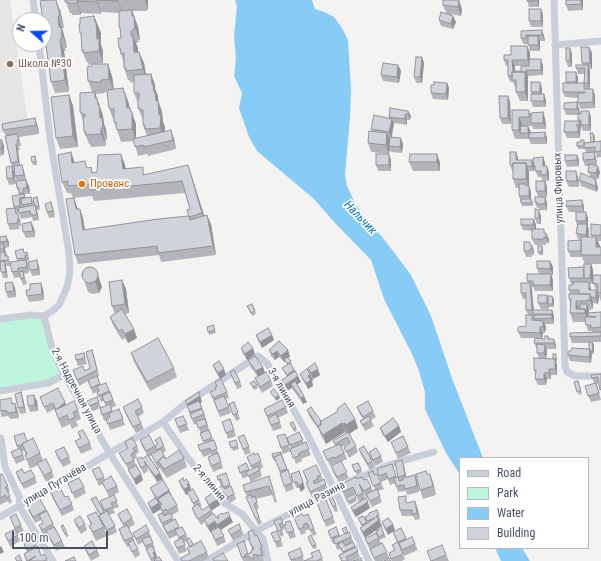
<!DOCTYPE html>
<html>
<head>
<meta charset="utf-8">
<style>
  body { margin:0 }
  #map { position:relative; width:601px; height:561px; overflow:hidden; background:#f5f3f2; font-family:"Roboto Condensed",sans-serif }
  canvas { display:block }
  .legend { position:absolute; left:459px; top:457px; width:130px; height:92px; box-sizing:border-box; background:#fff; border:1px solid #b6b9c0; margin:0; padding:5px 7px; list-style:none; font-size:12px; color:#485162 }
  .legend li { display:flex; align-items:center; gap:8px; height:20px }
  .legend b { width:20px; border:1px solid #b6b9c0 }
  .north { position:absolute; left:12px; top:12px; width:40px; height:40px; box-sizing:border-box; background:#fff; border:1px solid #b6b9c0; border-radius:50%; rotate:290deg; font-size:11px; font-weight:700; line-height:16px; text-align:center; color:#485162 }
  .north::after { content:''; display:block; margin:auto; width:14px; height:18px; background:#0848f9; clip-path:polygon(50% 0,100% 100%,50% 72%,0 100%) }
  .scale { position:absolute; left:12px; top:531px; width:96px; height:18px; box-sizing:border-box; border:2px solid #485162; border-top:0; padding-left:5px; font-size:12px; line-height:14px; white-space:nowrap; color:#485162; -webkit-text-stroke:3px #fff; paint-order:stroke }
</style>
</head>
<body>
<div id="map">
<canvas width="601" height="561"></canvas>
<ul class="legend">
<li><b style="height:5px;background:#c8cfdb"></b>Road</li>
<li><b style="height:11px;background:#bef5dd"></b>Park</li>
<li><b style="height:11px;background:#87ccf6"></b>Water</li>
<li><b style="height:11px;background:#d1d3da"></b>Building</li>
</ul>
<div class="north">N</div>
<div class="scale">100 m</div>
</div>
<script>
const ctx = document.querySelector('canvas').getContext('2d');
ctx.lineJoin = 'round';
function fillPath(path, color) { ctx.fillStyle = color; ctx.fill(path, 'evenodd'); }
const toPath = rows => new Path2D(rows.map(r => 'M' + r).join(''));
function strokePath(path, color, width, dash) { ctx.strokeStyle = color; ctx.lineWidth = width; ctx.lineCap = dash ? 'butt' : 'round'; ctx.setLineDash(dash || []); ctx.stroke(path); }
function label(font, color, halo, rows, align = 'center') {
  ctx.font = font + ' "Roboto Condensed",sans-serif'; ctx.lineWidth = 3.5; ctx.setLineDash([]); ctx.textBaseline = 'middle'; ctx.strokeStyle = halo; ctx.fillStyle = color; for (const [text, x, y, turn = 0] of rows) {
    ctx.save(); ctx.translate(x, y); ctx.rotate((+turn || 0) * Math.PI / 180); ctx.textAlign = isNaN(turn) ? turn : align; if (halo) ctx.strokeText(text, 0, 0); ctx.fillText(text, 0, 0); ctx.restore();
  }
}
const education = toPath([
  [0,0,10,0,29,128,0,133]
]);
const green = toPath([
  [44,316,64,375,52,381,0,391,0,319]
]);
const water = toPath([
  [235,0,312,0,315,9,324,12,334,17,342,28,348,40,351,89,350,118,345,175,347,186,355,203,362,214,384,239,411,275,431,316,453,381,483,458,460,458,460,475,446,453,425,409,425,392,418,368,411,352,384,299,371,260,335,223,314,199,257,151,249,137,239,108,242,93,234,76,236,58,234,36,237,6],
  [495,548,522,548,530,561,501,561]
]);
const minor = toPath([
  [33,0,36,20],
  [554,0,565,366,567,372,575,376,601,376],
  [39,44,50,138,69,253,70,273,67,287,59,305,52,311,44,316],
  [555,45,601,41],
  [44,316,52,348,64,375,109,452,178,561],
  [0,319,31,315,44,316],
  [0,391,48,383,64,375],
  [163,422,188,458,224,503,242,514,263,539,268,561],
  [1,438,5,467,20,498,19,506,53,561],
  [349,482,391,464,434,452],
  [0,517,163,422,185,404,258,356,267,363,309,437,369,561],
  [206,561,256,531,314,501,338,487]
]);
const wall = toPath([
  [65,0,148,0,148,10,147,10,147,11,132,11,138,27,140,40,138,40,139,42,136,43,138,48,138,52,144,63,146,74,151,74,155,85,155,89,158,96,158,100,162,112,163,122,165,127,165,132,171,130,174,139,176,149,148,156,147,154,138,156,134,141,121,142,117,130,114,122,114,119,113,119,109,108,108,91,105,92,105,93,96,94,95,93,103,116,104,124,106,129,107,140,105,140,106,146,91,147,90,144,89,144,84,132,84,123,80,112,92,92,88,81,112,76,114,89,123,88,129,104,130,108,136,124,136,138,147,136,143,125,143,120,138,108,138,103,134,93,134,82,131,83,129,80,128,80,124,68,124,63,119,48,121,38,121,31,119,27,119,13,101,12,101,14,81,13,81,15,72,15,72,13,70,13],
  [443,0,462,9,461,16,450,14,453,16,456,22,453,29,441,26,439,20,446,13,443,5],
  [527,0,539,0,539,7,529,7],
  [583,0,583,10,568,11,566,5],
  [541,9,543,15,543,27,531,27,529,21],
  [60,10,64,28,62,28,63,31,65,39,67,48,65,48,66,51,64,51,69,92,55,93,51,82,44,31],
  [94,16,101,33,101,45,103,51,103,63,88,65,88,62,87,63,82,51,82,38,80,33,80,24],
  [542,30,544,36,545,41,540,41,540,51,530,51,528,44,523,44,521,38,521,31],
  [589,47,592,53,592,69,589,69,590,71,590,89,586,89,595,95,595,108,581,109,578,103,578,98,565,97,563,92,566,83,566,82,578,77,578,83,584,83,585,74,578,74,576,68,583,65,582,63],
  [570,48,572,54,572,67,568,67,566,61],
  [530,52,530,59,543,65,543,75,528,76,528,101,520,101,516,92,516,89,513,82,510,82,508,76,508,66,506,66,504,60,511,55],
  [515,66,529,66,521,71,515,71],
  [422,57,424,63,422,83,416,83,414,77],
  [398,65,401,71,399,83,383,81,381,75],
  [447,83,449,88,448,100,433,99,431,93],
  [542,88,542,94,546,100,546,107,533,107,531,101,532,94,531,92],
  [69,95,73,106,78,147,60,149,56,138],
  [508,96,510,102,511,124,502,124,500,118],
  [579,108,580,114,591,117,591,131,583,131,581,126,580,138,567,138,564,132,579,121,578,115,566,115,564,109],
  [512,110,531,113,545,118,546,129,533,129,532,126,523,126,531,132,531,133,545,132,547,138,547,144,531,144,529,139,515,139,512,130],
  [408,111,411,116,410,120,407,120,407,125,394,123,394,124,392,137,403,144,402,153,391,152,390,148,389,154,371,152,368,143,372,131,371,129,389,118,389,117],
  [35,118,38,127,39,134,19,137,21,146,19,146,20,150,18,150,20,165,24,171,26,180,29,186,30,194,25,194,25,197,26,198,31,197,34,205,37,197,38,200,40,210,37,210,39,220,33,221,32,217,21,219,19,213,17,213,20,220,21,226,19,226,20,229,10,230,8,224,14,208,12,196,20,195,19,194,17,188,17,181,15,176,14,169,13,169,11,163,6,136,3,130],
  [593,133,595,136,595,142,601,141,601,157,597,158,596,153,595,153,596,158,597,165,595,165,600,172,598,179,596,179,598,188,597,192,581,186,579,180,590,176,588,172,589,166,585,166,583,160,586,152,585,149,578,149,577,146,585,143,591,142],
  [0,140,4,146,4,155,0,156],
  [71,152,75,163,88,168,93,172,97,172,121,154,125,165,126,169,145,174,192,177,204,216,207,215,211,224,216,255,161,262,159,255,78,264,75,255,74,198,78,209,80,209,83,218,85,230,190,220,189,217,190,209,185,193,94,201,92,196,73,198,71,193,67,193,62,182],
  [516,152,518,158,518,160,532,160,534,164,543,157,545,163,545,166,549,172,549,181,545,181,547,187,547,197,545,197,547,203,547,210,539,210,539,208,537,208,535,202,538,197,536,191,543,181,541,177,538,177,534,168,534,171,529,171,529,186,531,192,531,199,533,202,533,206,522,206,519,196,519,188,516,188,513,179,513,171,512,171,510,165],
  [389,154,391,160,391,171,378,171,376,165],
  [437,154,440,163,440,171,413,171,409,162],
  [577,155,579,160,579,166,567,167,565,161],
  [36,159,37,165,33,165,32,162],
  [12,166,14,172,16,184,9,185,7,179],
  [578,177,579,187,569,187,566,181],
  [566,201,584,206,584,212,569,212,566,206],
  [53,208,55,217,49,218,47,212],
  [541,216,541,224,537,224,535,218],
  [588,218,588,227,589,230,589,237,592,237,591,235,601,225,601,241,598,241,600,247,601,247,601,264,585,264,582,257,571,257,568,251,580,240,580,239,578,239,576,233,577,226,576,221],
  [521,219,536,225,536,229,545,233,549,239,549,243,546,243,546,245,535,245,532,239,532,231,523,230,521,225],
  [34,228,35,237,26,238,23,232],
  [6,236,9,242,9,247,5,248,7,256,8,256,10,262,10,266,6,266,8,278,3,278,0,267,0,237],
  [531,245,534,251,534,255,532,255,532,257,526,257,524,251],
  [543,248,543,255,539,255,538,252],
  [25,252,27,252,29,258,30,260,27,261,29,273,24,274,27,284,23,285,20,277,14,278,12,272,17,261,17,259],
  [550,261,553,267,553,275,551,275,553,280,553,291,535,291,533,287,531,287,534,310,552,310,554,316,554,324,545,324,546,327,545,333,543,333,542,339,545,339,548,336,550,339,556,345,556,349,546,349,547,351,546,358,553,359,557,357,557,362,556,362,557,365,557,375,551,375,551,379,547,379,546,385,538,385,535,379,536,375,534,370,539,358,537,353,537,349,534,343,535,338,521,338,518,332,526,326,528,315,526,310,526,299,523,299,521,293,528,283,527,281,539,274,537,268],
  [591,264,593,270,593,275,601,275,601,302,598,292,597,292,599,296,598,304,593,303,593,309,591,309,591,310,589,310,589,313,601,312,601,342,593,342,594,345,594,354,591,354,591,363,570,361,568,355,571,351,589,349,589,343,572,343,570,337,592,332,592,331,588,331,585,322,573,322,570,313,570,303,569,299,570,294,569,290,573,284,571,284,569,278,583,267,584,271],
  [593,276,593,283,596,290,591,290,589,284,593,284],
  [39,266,40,275,32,276,30,270],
  [95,269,102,287,99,293,93,294,88,292,82,274],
  [12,282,15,288,16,297,8,298,6,292],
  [41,283,43,289,44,300,29,302,27,296,30,290],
  [126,289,129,313,125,314,137,338,128,343,125,338,122,340,113,325,110,317,115,314,112,306],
  [552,296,554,299,554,307,549,307,549,309,541,309,538,303],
  [247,306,255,311,256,314,252,316],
  [213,325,216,333,209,335,207,327],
  [256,335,274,340,262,348,258,341],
  [279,341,290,356,288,358,292,364,291,365,295,371,298,376,301,382,297,384,307,402,303,404,293,390,292,388,287,391,284,386,282,380,287,377,282,368,287,365,285,361,284,362,279,357,275,360,271,356,269,350],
  [241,348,255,354,247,360,243,354],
  [92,350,99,376,97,377,100,385,106,383,116,406,111,408,113,412,119,409,125,425,110,430,106,420,104,421,100,408,91,412,87,401,99,402,101,407,106,406,104,401,101,402,97,392,98,391,93,394,88,381,79,386,73,370,85,371,90,368],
  [84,353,87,364,78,366,76,360],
  [131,353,174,368,177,377,150,391,134,362],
  [248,360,263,367,265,373,271,380,273,386,262,393,257,384,255,378,258,377,250,366],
  [213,365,226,375,220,379,215,371],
  [308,368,320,375,313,379,310,374,313,380,312,381,313,386,308,389,302,379,300,374,310,374],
  [230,372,240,381,242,387,237,389],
  [601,374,601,392,599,383,597,384,601,400,591,402,588,396,594,383,592,378],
  [578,381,582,394,579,395,574,382],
  [250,383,257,385,258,388,254,390],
  [21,392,23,398,26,413,20,414,18,408],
  [210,392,227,392,229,398,226,399,231,413,220,417],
  [40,397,66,405,78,410,81,419,76,421,78,426,72,429,70,424,62,428,58,419,55,410,56,410,55,409,47,413],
  [0,400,13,404,17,409,19,418,11,419,8,416,1,417],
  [37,401,38,411,30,412,28,406],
  [185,401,202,402,200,403,205,415,209,430,213,440,216,446,223,468,213,472,208,457,212,455,212,454,203,457,198,445,204,443,197,423,194,425],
  [234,402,240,419,236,421,229,404],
  [123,407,142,407,144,413,138,417,144,429,136,433,125,413],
  [286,407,288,413,278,418,282,428,273,431,264,409],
  [357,407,373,411,376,417,371,420,374,426,365,431,360,421,363,419,359,413],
  [337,409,355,419,358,428,349,434,356,446,358,452,349,458,344,447,349,443,342,447,347,459,341,462,349,478,339,483,333,472,331,466,337,464,336,463,330,466,323,451,335,446,333,441,346,433,345,432,326,444,321,436,319,430,309,416,307,410,321,421,338,411],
  [183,416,189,430,180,433,175,419],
  [230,419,236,436,228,439,222,422],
  [290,423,296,428,297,431,294,432],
  [399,426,401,432,388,442,382,434,380,428],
  [78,432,90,443,92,449,81,454,75,441,80,439],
  [299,432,304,443,306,442,311,455,301,459,302,461,296,464,291,451,283,454,277,436,285,434,290,449,291,449,287,438],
  [244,435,251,453,245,455,238,437],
  [14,436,27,441,40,453,43,460,52,471,54,477,46,482,38,465,30,469,25,455,26,455,24,451,22,451,25,460,16,464,11,452,18,449],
  [140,440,155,446,157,445,155,440,164,446,166,451,163,453,166,459,184,458,187,467,167,478,161,470,160,468,158,469,152,455,149,457,160,473,163,479,157,482,147,467,148,471,144,474,139,465,137,459,142,459,147,455,142,446],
  [236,440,239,449,233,451,229,442],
  [125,442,137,446,139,452,136,454,137,458,134,459,136,466,143,480,136,485,131,476,129,470,122,459,119,453,127,448],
  [391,442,408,447,411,453,398,459],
  [359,449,372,461,375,467,370,470,361,455],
  [55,451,69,457,71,463,63,467,57,457],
  [281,452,288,471,288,470,294,489,286,492,276,460,274,461,272,454],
  [369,452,381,456,383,462,375,466,371,458],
  [255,455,261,461,263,467,260,469,262,476,251,482,248,476,243,479,238,467,246,463,249,470,252,469,247,457],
  [392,464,397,478,398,477,399,481,398,477,404,466,406,477,415,475,417,481,419,492,407,495,406,491,398,492,395,483,390,485,388,479,381,482,379,476],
  [352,465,361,469,362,472,357,475],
  [92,470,104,477,105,480,117,486,119,492,109,497,103,484,99,486],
  [303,471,321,475,323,480,326,484,328,490,312,498,306,483,307,482],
  [16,472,24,473,35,477,37,483,24,489,18,478],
  [226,473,230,486,231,486,236,499,230,503,221,494,218,488,221,486,217,476],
  [368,473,374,475,381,483,384,489,378,491,382,502,372,507,367,497,366,497,363,492,365,498,370,508,356,517,353,513,351,507,359,502,355,493,345,498,340,485,364,480,371,487,373,491,375,490],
  [291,474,305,488,301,492,299,488,296,488],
  [427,474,430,474,433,483,436,495,423,499,420,490],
  [0,475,8,486,10,492,8,492,12,502,9,504,8,501,0,505],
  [179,481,184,481,189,483,191,489,190,490,199,500,202,506,200,507,202,510,209,507,205,498,220,505,212,510,213,514,218,519,217,516,223,514,233,522,221,530,226,542,217,546,211,532,210,532,206,526,205,522,201,525,194,514,192,508,194,506,188,494,186,495,181,487],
  [68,483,84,487,86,493,75,499],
  [243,485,272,485,277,502,275,503,272,495,256,499,259,508,256,510,262,523,258,525,249,503],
  [150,488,169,490,171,496,177,505,179,511,171,516,173,520,175,519,179,528,186,534,188,539,194,545,207,552,209,558,203,561,182,561,181,558,189,553,187,548,189,547,186,541,184,543,187,551,179,554,174,542,179,539,177,535,169,539,160,521,158,515,162,513,161,509,153,514,150,509,148,503,155,498],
  [50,491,65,497,72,504,74,510,62,516,52,497],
  [327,494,336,505,338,511,335,512],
  [114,495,119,507,113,509,115,513,109,515,115,526,117,532,109,536,104,528,107,536,96,541,93,535,89,526,91,525,87,516,100,519,100,516,94,505,91,499,96,497,105,513,100,501],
  [346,498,356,498,357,501,349,505],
  [40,499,62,541,65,547,56,551,47,534,44,536,41,531,39,525,43,523,41,520,35,523,29,512,27,506],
  [408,503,417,507,420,519,415,520,413,516,402,516,400,510],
  [318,506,333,517,335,523,326,527],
  [118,514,132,518,135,524,129,528,133,537,135,543,134,543,138,549,140,555,135,558,129,546,127,547,121,535,119,529,124,527,120,520],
  [379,515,381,521,380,522,382,526,381,527,386,537,380,540,376,531,379,530,378,529,365,538,362,534,360,528,362,527,358,518,363,516,367,523,365,517],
  [303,516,314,529,317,534,313,536,309,529,305,531,306,533,301,535,294,518],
  [10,517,21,525,24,531,17,534],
  [281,518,285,528,282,530,284,535,281,537,274,521],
  [74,520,85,524,87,530,81,534,76,526],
  [290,521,296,537,290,539,284,525,286,524],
  [382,522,395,530,388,535,384,528],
  [61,526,67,533,69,536,66,537],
  [336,527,340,536,349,532,360,557,352,561,341,561,339,555,343,553,340,549,337,550,335,543,333,544,328,531],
  [241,529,244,535,233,541,228,530],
  [149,531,151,537,151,538,155,549,154,549,157,557,156,559,162,561,151,561,143,542,138,545,135,538,133,533],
  [277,531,283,546,277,548,271,533],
  [393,532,406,538,407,539,415,544,418,550,404,556,401,548,400,548,405,559,402,561,392,561,389,553,394,550,392,545,397,543],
  [5,534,18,535,20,541,10,547],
  [255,536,262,547,265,556,263,557,264,561,243,561,237,544,248,554,252,552,252,549,248,539],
  [379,538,381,544,387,552,389,558,383,561,375,561,365,539],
  [22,540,36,545,41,556,47,559,48,561,26,561,24,554,27,552],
  [309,540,316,545,317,548,313,549],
  [442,545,449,561,431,561],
  [84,546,97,550,100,556,91,561,86,552],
  [300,548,304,561,312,557,319,550,323,561,291,561,288,553]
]);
const shadedWall = toPath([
  [56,0,60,10,64,28,60,16],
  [97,0,101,12,101,14,97,2],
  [118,0,122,11,122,13,118,1],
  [145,0,148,0,148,10],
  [459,0,462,9,461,16,458,7],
  [537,0,539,0,539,7,537,1],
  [581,0,583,0,583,10,581,4],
  [77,1,81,13,81,15,77,3],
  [541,9,543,15,543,27,541,21],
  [132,10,138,27,140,40,135,28,132,16],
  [58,16,65,39,67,48,59,27],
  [94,16,101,33,101,45,103,51,103,63,99,51],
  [453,16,456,22,453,29,451,24],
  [542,30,544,36,545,41,542,35],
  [131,31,133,39,133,36,138,48,138,64,134,52],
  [538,36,540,42,540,51,538,45],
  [60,39,64,51,69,92,65,80],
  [527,46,530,52,530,66,528,60],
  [589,47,592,53,592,69,590,63],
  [570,48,572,54,572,67,570,61],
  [139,52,144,63,147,81,143,69],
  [422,57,424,63,422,83,420,77],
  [541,59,543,65,543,75,541,70],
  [512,60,515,66,515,77,513,71],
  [108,64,112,76,114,91,109,79],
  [398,65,401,71,399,83,397,77],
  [588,65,590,71,590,89,588,83],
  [526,70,528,76,528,101,525,92,525,72],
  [576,72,578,77,578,88,576,82],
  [151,74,155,85,155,89,158,96,158,100,162,112,163,122,165,127,164,139,160,128,152,84],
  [540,82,542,88,542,98,540,92],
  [447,83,449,88,448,100,446,94],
  [123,88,129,104,131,120,127,108],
  [593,89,595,95,595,108,593,102],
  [95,92,103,116,104,124,106,129,107,140,103,128,95,98],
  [544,94,546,100,546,107,544,101],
  [69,95,73,106,78,147,73,136],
  [508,96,510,102,511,124,508,118],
  [577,102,579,108,580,115,577,109],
  [130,108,136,124,136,141,132,129],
  [408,111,411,116,410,120,408,114],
  [589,111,591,117,591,131,589,125],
  [543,112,545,118,546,129,543,123],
  [405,114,407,120,407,125,405,119],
  [519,117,523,126,523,133,520,133,519,130],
  [35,118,38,127,39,134,36,125],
  [392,119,394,124,391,138,389,132],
  [579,121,581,126,581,131,579,125],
  [528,126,531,132,531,139,528,133],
  [578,126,580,132,580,138,578,132],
  [101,128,105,140,106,146,101,134],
  [171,130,174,139,176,149,173,140],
  [545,132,547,138,547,144,545,138],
  [387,133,391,142,389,146,390,148,389,154,386,145],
  [401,138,403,144,402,153,400,147],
  [2,140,4,146,4,155,2,149],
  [16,144,18,150,20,167,18,161],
  [71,152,75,164,72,163],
  [516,152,518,158,518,166,516,160],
  [594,152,596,158,597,165,595,159],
  [121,154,125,165,127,181,123,169],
  [389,154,391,160,391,171,389,165],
  [437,154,440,163,440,171,437,162],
  [577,155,579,160,579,166,577,160],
  [543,157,545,163,546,172,543,166],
  [532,160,534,166,534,171,532,166],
  [526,163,529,172,529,188,526,179],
  [22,165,24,171,26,181,24,175],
  [188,165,192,177,207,224,202,213],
  [12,166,14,172,16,184,13,178],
  [547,166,549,172,549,181,547,175],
  [598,166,600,172,598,179,596,173],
  [576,171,578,177,579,187,577,181],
  [595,179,598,188,597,192,595,186],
  [26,180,29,186,30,194,27,188],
  [545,181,547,187,547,197,545,191],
  [529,186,531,192,531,202,529,196],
  [545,197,547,203,547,210,545,204],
  [74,198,77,207,79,218,76,209],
  [582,200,584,206,584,212,582,206],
  [51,202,53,208,55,217,53,211],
  [35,205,37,211,39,220,37,215],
  [80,209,83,218,86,239,83,230],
  [539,210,541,216,541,224,539,218],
  [586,212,588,218,588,227,586,221],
  [18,214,20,220,21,226,19,220],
  [207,215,211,224,216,255,213,246],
  [534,219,536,225,536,231,533,225],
  [31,222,34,228,35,237,33,231],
  [587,224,589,230,588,241,586,235],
  [546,233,549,239,549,243,546,237],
  [6,236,9,242,9,247,7,241],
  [596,237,600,246,600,256,596,247],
  [3,243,5,249,7,258,5,256],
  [532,245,534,251,534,255,532,249],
  [542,246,543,248,543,255,542,252],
  [23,249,28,266,29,273,27,267,26,261],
  [37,260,39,266,40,275,38,269],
  [4,261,6,267,8,278,6,272],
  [550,261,553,267,553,275,550,269],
  [591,264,593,270,593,284,590,278],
  [551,274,553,280,553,291,550,285],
  [98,275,102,287,99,293,95,281],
  [122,280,126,289,129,313,125,304],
  [12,282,15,288,16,297,14,291],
  [589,282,591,288,591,296,589,290],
  [41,283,43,289,44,300,42,294],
  [530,283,532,289,534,315,532,310],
  [596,290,599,296,598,304,596,298],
  [590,294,593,303,593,309,590,300],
  [547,295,549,301,548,304,549,309,547,303],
  [552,296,554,299,554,307,553,304],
  [576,301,579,310,576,309],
  [587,304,589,310,588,322,585,313,585,309],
  [552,310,554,316,554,324,552,318],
  [543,321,546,327,545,333,543,327],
  [540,327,543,333,542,339,540,333],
  [134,329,137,338,128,343,125,334],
  [272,335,274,340,262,348,260,342],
  [554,339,556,345,556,349,554,343],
  [592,342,594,345,594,354,593,351],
  [545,345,547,351,546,359,544,353],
  [253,348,255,354,247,360,245,354],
  [590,349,592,355,591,363,589,357],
  [92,350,94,356,99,376,97,370],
  [288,350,290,356,284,362,281,356],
  [277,351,279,357,275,360,273,354],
  [555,359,557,365,557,375,555,369],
  [263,367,265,373,258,377,256,371],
  [224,369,226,375,220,379,218,373],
  [318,369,320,375,313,379,311,373],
  [549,369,551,375,551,379,549,373],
  [294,370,296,376,289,381,287,375],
  [544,373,547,379,546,385,544,379],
  [310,374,313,380,312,381,313,386,308,389,306,383,308,376],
  [298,376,301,382,293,387,291,384,292,388,287,391,285,385],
  [21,392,23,398,26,413,24,407],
  [199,392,202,402,189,410,187,404],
  [34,395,37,401,38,411,35,405],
  [279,395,280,398,276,401,275,398],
  [304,396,307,402,303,404,301,398],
  [65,402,67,408,56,410],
  [15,403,17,409,19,418,16,412],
  [355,419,358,428,349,434,346,425],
  [342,423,345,432,326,444,323,435],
  [345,423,348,432,346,433,343,424],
  [399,426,401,432,388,442,385,436],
  [402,460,404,466,407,481,405,475],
  [160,473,163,479,157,482,155,476],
  [141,474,143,480,136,485,134,479],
  [430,474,433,483,436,495,433,486],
  [415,475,417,481,419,492,417,486],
  [303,482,305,488,301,492,299,486],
  [189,483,191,489,187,492,188,494,186,495,184,489,187,485],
  [169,490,172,496,160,503,158,499,161,509,153,514,151,508,158,503,157,498],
  [218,499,220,505,211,511,209,505],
  [415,501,417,507,420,519,417,513],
  [368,502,370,508,356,517,353,511],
  [230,516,233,522,219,531,217,525],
  [379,520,382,526,365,538,363,532],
  [215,521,217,527,210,532,208,526],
  [393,524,395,530,388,535,386,529],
  [1,546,4,552,0,554,0,547],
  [155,551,157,557,156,559,153,553]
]);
const building = toPath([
  [46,0,56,0,60,16,58,16,59,27,61,27,62,36,61,36,62,39,60,39,65,80,51,82,44,31,44,20,43,20,40,1,46,0],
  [65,0,118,0,118,1,97,0,97,2,77,1,77,3,68,3,68,2,65,2,65,0],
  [443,0,459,0,458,7,443,5,443,0],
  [527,0,537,0,537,1,527,1,527,0],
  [566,0,581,0,581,4,566,5,566,0],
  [529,9,541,9,541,21,529,21,529,9],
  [132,10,132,16,134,16,135,28,134,28,134,30,131,31,131,36,133,36,134,52,139,52,143,69,126,71,126,68,124,68,124,53,121,54,120,48,119,48,118,38,121,38,120,27,119,27,119,11,132,10],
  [441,12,453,16,451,24,439,20,441,12],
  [94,16,95,22,96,22,97,39,99,39,99,51,84,53,84,51,82,51,81,33,80,33,79,24,80,24,80,18,94,16],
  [542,30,542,35,526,35,526,38,521,38,521,31,542,30],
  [528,36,538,36,538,45,528,45,528,36],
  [511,46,527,46,528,60,512,60,513,71,521,71,521,66,529,66,529,59,541,59,541,70,526,70,526,75,525,72,512,72,512,76,508,76,508,60,504,60,504,55,511,55,511,46],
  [581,47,589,47,590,63,582,63,581,47],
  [566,48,570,48,570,61,566,61,566,48],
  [416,57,422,57,420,77,414,77,416,57],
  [383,63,398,65,397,77,381,75,383,63],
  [92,64,108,64,109,79,101,80,101,82,92,82,92,81,88,81,87,67,92,66,92,64],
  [576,65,588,65,588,83,584,83,585,68,576,68,576,65],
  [512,72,525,72,525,92,516,92,516,80,512,80,512,72],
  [566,72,576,72,576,82,566,82,566,72],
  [151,74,152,84,153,84,154,92,155,92,156,101,158,100,159,115,161,115,160,128,145,129,145,125,143,125,143,110,140,110,140,108,138,108,138,98,139,98,139,93,134,93,134,75,151,74],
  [434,82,447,83,446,94,431,93,431,85,434,85,434,82],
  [531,82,540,82,540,92,531,92,531,82],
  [563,83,584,83,584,89,593,89,593,102,578,103,578,93,585,93,585,92,563,92,563,83],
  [123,88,124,93,125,93,127,108,130,108,131,112,132,112,132,129,117,130,116,122,114,122,114,109,110,109,110,108,109,108,107,92,108,92,108,90,123,88],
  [95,92,95,98,97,98,98,105,99,104,100,118,102,118,103,128,101,128,101,134,86,135,86,132,84,132,83,117,85,117,85,114,82,114,81,112,80,112,80,93,95,92],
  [531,94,544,94,544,101,531,101,531,94],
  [69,95,73,136,56,138,51,97,69,95],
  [499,96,508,96,508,118,500,118,499,96],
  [577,102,577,109,564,109,564,103,577,102],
  [390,108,408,111,408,114,405,114,405,119,389,117,390,108],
  [512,110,529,110,529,117,519,117,519,130,512,130,512,110],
  [581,111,589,111,589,125,581,125,581,120,578,120,578,114,581,114,581,111],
  [543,112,543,123,531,123,531,113,543,112],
  [374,115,392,119,389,132,371,129,374,115],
  [35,118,36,125,3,130,2,124,35,118],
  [565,121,579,121,579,125,576,125,578,126,578,132,564,132,565,121],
  [521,126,528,126,528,133,520,133,521,126],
  [171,130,173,140,144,147,144,145,135,147,133,139,171,130],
  [369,131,387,133,386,145,368,143,369,131],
  [545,132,545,138,529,138,529,133,545,132],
  [590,133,593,133,594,142,591,142,590,133],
  [17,134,19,140,17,140,18,144,16,144,18,161,11,163,5,136,17,134],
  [390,137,401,138,400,147,389,146,390,137],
  [0,140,2,140,2,149,0,149,0,140],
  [581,140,584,140,584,146,577,146,577,142,581,142,581,140],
  [601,141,601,151,595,152,595,147,584,148,584,143,601,141],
  [71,152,72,163,85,161,87,168,91,167,92,173,97,172,98,155,121,154,123,169,143,167,143,175,188,165,202,213,189,217,187,210,190,209,182,181,90,190,89,184,68,186,68,181,62,182,58,155,71,152],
  [510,152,516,152,516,160,532,160,532,166,527,166,526,163,513,163,513,166,510,165,510,152],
  [594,152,595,159,583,160,583,153,594,152],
  [376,154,389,154,389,165,376,165,376,154],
  [410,154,437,154,437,162,409,162,410,154],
  [565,155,577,155,577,160,565,161,565,155],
  [35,156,36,162,32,162,31,157,35,156],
  [543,157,543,166,547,166,547,175,541,175,541,171,535,171,535,166,534,166,533,158,543,157],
  [513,163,526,163,526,179,513,179,513,163],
  [589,164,598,166,596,173,588,172,589,164],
  [22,165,24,175,15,176,14,166,22,165],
  [12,166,13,178,7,179,6,167,12,166],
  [566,171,576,171,577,181,566,181,566,171],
  [581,173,595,179,595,181,596,182,595,186,579,180,581,173],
  [26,180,27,188,23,188,23,193,19,193,19,188,17,188,16,181,26,180],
  [536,181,545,181,545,191,536,191,536,181],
  [519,184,526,184,526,186,529,186,529,196,519,196,519,184],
  [24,194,25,197,19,198,20,206,14,207,12,196,24,194],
  [31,197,32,203,22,205,21,199,31,197],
  [37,197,39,207,36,207,35,205,34,205,33,198,37,197],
  [535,197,545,197,545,204,537,204,537,202,535,202,535,197],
  [74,198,76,209,80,209,83,230,158,219,189,216,190,220,207,215,213,246,158,253,157,246,75,255,66,199,74,198],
  [521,199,531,199,531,203,521,203,521,199],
  [582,200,582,206,566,206,566,201,582,200],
  [51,202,53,211,47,212,45,204,51,202],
  [35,205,37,215,31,215,30,211,19,213,18,208,35,205],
  [15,208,16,214,18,214,19,220,17,220,18,223,8,224,6,209,15,208],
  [535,209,539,210,539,218,535,218,535,209],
  [576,212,586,212,586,221,576,221,576,212],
  [521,219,534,219,533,225,521,225,521,219],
  [31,222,33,231,23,232,22,224,31,222],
  [578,224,587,224,586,235,578,234,578,233,576,233,578,224],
  [591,224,601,225,601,235,591,235,591,224],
  [532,229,544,229,544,233,546,233,546,237,544,237,544,239,532,239,532,229],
  [6,236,7,241,0,242,0,237,6,236],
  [581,237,596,237,596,247,601,247,601,255,581,255,581,237],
  [581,240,581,251,568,251,568,241,581,240],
  [524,242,530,242,530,245,532,245,532,249,530,249,530,251,524,251,524,242],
  [3,243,4,249,0,249,0,244,3,243],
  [538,246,542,246,542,252,538,252,538,246],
  [23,249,24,253,27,252,28,255,25,255,25,258,17,259,15,251,23,249],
  [0,252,5,252,5,256,8,256,8,260,0,261,0,252],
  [26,260,27,267,18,268,18,271,12,272,10,262,26,260],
  [37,260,38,269,30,270,28,262,37,260],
  [4,261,6,272,1,272,0,262,4,261],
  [537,261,550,261,550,269,537,268,537,261],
  [584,264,591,264,590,278,584,278,584,264],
  [583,267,584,278,569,278,568,268,583,267],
  '82 275a8 8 0 1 1 16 0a8 8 0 1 1-16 0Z',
  [23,271,24,278,21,279,19,272,23,271],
  [527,274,551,274,550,285,533,285,533,281,527,281,527,274],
  [593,275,601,275,601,293,598,293,598,284,593,283,593,275],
  [122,280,125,304,112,306,109,282,122,280],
  [12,282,14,291,6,292,5,283,12,282],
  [573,282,589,282,589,290,596,290,596,298,591,297,590,294,579,294,579,290,569,290,569,285,573,285,573,282],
  [41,283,42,294,27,296,26,290,30,290,30,284,41,283],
  [521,283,530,283,532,310,526,310,526,293,521,293,521,283],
  [569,294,590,294,590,300,587,300,587,301,576,301,576,309,585,309,585,313,570,313,571,299,569,299,569,294],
  [538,295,547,295,547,303,538,303,538,295],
  [548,296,552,296,553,304,548,304,548,296],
  [252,304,255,311,251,313,247,306,252,304],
  [580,304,587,304,586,312,585,309,580,309,580,304],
  [122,309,134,329,125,334,122,329,119,331,110,317,122,309],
  [533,310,552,310,552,314,533,314,533,310],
  [601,312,601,327,591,328,591,325,586,325,585,317,596,317,588,316,588,313,601,312],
  [526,315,532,315,532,320,543,321,543,327,540,327,540,333,518,332,518,327,526,326,526,315],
  [534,315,552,315,552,318,534,319,534,315],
  [213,325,215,330,208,332,207,327,213,325],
  [268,328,272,335,260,342,256,335,268,328],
  [601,332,601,336,570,337,570,333,601,332],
  [545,336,548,336,548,339,554,339,554,343,534,343,535,338,545,339,545,336],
  [158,338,174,368,147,382,131,353,158,338],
  [279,341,288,350,281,356,277,351,273,354,269,350,279,341],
  [248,342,253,348,245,354,241,348,248,342],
  [589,342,592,342,593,351,590,351,589,349,589,342],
  [537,344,545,345,544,353,537,353,537,344],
  [572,348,590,349,589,357,568,355,568,351,571,351,572,348],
  [92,350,97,370,77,380,73,370,83,366,85,371,90,368,86,352,92,350],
  [84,353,85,358,76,360,75,355,84,353],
  [553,354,556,354,556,359,553,359,553,354],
  [255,356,263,367,256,371,248,360,255,356],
  [287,357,291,361,288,364,284,360,287,357],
  [534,358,555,359,555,369,549,369,549,373,544,373,544,379,535,379,536,370,534,370,534,358],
  [219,361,224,369,218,373,213,365,219,361],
  [290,363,294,370,287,375,282,368,290,363],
  [315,363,318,369,311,373,308,368,315,363],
  [307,369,310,374,308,376,311,380,306,383,300,374,307,369],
  [234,370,240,381,235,383,230,372,234,370],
  [295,371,298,376,285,385,282,380,295,371],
  [266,372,271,380,260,387,255,378,266,372],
  [601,374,601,389,600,390,598,377,592,378,591,375,601,374],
  [97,376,100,384,91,388,88,380,97,376],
  [221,379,227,392,213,398,210,392,216,389,215,387,217,386,215,382,221,379],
  [254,381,257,385,253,387,250,383,254,381],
  [295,381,304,396,301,398,291,384,295,381],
  [578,381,581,391,577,392,574,382,578,381],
  [106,383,109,391,98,396,97,392,99,391,97,386,106,383],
  [596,383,599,393,588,396,585,386,596,383],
  [58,388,65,402,56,410,53,403,44,407,40,397,58,388],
  [274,389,279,395,275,398,270,392,274,389],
  [21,392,24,407,18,408,15,394,21,392],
  [110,392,113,400,105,403,102,396,110,392],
  [199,392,200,396,187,404,185,401,199,392],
  [34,395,35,405,28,406,27,396,34,395],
  [224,396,229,407,218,411,214,400,224,396],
  [97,397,99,402,89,406,87,401,97,397],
  [11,398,12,404,15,403,16,412,8,413,6,410,0,411,0,400,11,398],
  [138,399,142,407,135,411,141,423,133,427,123,407,138,399],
  [282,400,286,407,267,416,264,409,282,400],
  [74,401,78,410,73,412,75,417,69,420,67,415,59,419,55,410,74,401],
  [199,401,202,408,190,412,187,406,199,401],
  [368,401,373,411,363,417,357,407,368,401],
  [234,402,238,413,233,415,229,404,234,402],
  [345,403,355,419,346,425,345,423,343,424,342,423,323,435,318,427,322,424,320,422,338,411,337,409,345,403],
  [110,404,112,411,102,415,100,408,110,404],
  [311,407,321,421,320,422,321,424,318,426,307,410,311,407],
  [119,409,123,419,108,424,106,419,110,417,109,413,119,409],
  [202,409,204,414,192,419,190,414,202,409],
  [276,414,280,422,271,425,268,418,276,414],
  [183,416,187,424,178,427,175,419,183,416],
  [369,416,371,420,363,425,360,421,369,416],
  [393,418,399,426,385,436,380,428,393,418],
  [205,419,207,425,198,428,196,421,205,419],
  [230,419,234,430,226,433,222,422,230,419],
  [293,422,296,428,293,429,290,423,293,422],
  [83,430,90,443,79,448,75,441,81,438,78,432,83,430],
  [209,430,212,438,203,441,200,433,209,430],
  [299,432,303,440,290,445,287,438,299,432],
  [348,432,356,446,346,452,344,447,350,443,347,437,335,444,333,441,348,432],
  [24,433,27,441,22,444,22,445,17,446,14,436,24,433],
  [285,434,289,445,281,448,277,436,285,434],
  [149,435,155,446,146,451,140,440,149,435],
  [244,435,249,447,243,449,238,437,244,435],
  [403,436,408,447,396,453,391,442,403,436],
  [160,437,164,446,157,450,155,446,158,444,155,440,160,437],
  [33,438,40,453,27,460,25,455,27,454,22,444,33,438],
  [132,438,137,446,133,448,135,452,131,454,134,460,126,464,119,453,128,448,125,442,132,438],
  [214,440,217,449,211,451,210,448,200,451,198,445,214,440],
  [236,440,238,446,231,448,229,442,236,440],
  [306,442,309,449,299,453,300,455,293,458,290,449,306,442],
  [340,444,344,453,335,458,334,457,327,460,323,451,340,444],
  [364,446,372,461,368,464,359,449,364,446],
  [64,447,69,457,61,461,55,451,64,447],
  [20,448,23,455,14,458,11,452,20,448],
  [376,448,381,456,373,460,369,452,376,448],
  [161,449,165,458,164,456,158,461,158,462,156,463,151,454,161,449],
  [179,450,184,458,164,469,158,461,164,456,166,459,179,450],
  [281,452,281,454,273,458,272,454,281,452],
  [218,453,221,462,211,466,208,457,218,453],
  [254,453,255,455,258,453,261,461,251,466,247,457,254,453],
  [281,454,287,469,280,471,274,457,281,454],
  [148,455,160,473,155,476,144,461,146,465,141,468,137,459,141,457,142,459,148,455],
  [46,459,52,471,44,476,37,463,46,459],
  [402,460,405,475,398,477,395,462,402,460],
  [341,461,347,472,337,477,331,466,341,461],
  [246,463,249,469,240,473,238,467,246,463],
  [358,463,361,469,355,472,352,465,358,463],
  [392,464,396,476,388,479,386,473,379,476,377,469,392,464],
  [136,465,141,474,134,479,128,470,136,465],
  [316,465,321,475,317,477,318,479,313,481,315,484,324,479,326,484,310,492,306,483,308,482,303,471,316,465],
  [258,466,260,470,248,476,246,472,258,466],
  [99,467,104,477,97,480,92,470,99,467],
  [22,469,24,473,31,470,35,477,22,484,16,472,22,469],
  [288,470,292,483,284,486,280,473,288,470],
  [299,471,303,482,299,486,297,482,293,482,291,474,299,471],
  [373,471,374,475,377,474,381,483,373,486,368,473,373,471],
  [426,471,427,474,430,474,433,486,420,490,416,474,426,471],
  [226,473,230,485,223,487,221,479,218,480,217,476,226,473],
  [2,474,8,486,5,487,10,496,7,498,5,495,0,498,0,475,2,474],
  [415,475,417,486,405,489,404,485,396,486,394,478,398,477,399,481,403,480,403,478,415,475],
  [111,476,117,486,107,491,102,482,111,476],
  [269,476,274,493,272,494,269,486,245,492,243,485,269,476],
  [356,477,357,479,362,477,364,480,367,479,371,487,364,491,359,484,363,493,357,496,353,487,343,492,340,485,356,477],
  [79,478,84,487,72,493,68,483,79,478],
  [183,478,184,481,186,479,189,483,187,485,189,487,184,489,179,481,183,478],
  [163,480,169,490,157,498,150,488,163,480],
  [59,486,65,497,68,496,72,504,60,510,50,491,59,486],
  [222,486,225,489,231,486,234,494,228,497,218,488,222,486],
  [193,489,199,500,193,503,187,492,193,489],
  [377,489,380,496,370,501,366,494,377,489],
  [169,492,177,505,167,511,166,509,162,511,160,506,162,505,158,499,169,492],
  [214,492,218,499,209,505,205,498,214,492],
  [330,492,336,505,333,507,327,494,330,492],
  [354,494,356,498,348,502,346,498,354,494],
  [114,495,117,501,111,503,113,507,104,510,100,501,114,495],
  [251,495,252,498,255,496,257,502,254,504,259,517,256,519,246,497,251,495],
  [406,496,406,503,415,501,417,513,412,514,412,510,400,510,398,497,406,496],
  [96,497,104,512,100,514,91,499,96,497],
  [325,497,333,517,324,521,316,500,325,497],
  [155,498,159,503,151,508,148,503,155,498],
  [366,498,368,502,353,511,351,507,366,498],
  [40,499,46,510,33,517,27,506,40,499],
  [198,504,202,510,209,506,212,510,198,519,192,508,198,504],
  [127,509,132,518,123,524,118,514,127,509],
  [377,510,379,515,376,516,379,520,363,532,360,528,375,518,367,521,365,517,369,515,369,513,377,510],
  [47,511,53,524,42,530,39,525,43,523,39,515,47,511],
  [107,511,115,526,107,530,99,516,107,511],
  [96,512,104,527,93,532,89,526,92,524,87,516,96,512],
  [228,512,230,516,217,525,215,521,208,526,204,520,213,513,218,519,219,518,217,516,222,513,223,514,228,512],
  [162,513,164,516,170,513,173,518,162,523,158,515,162,513],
  [16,514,21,525,15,528,10,517,16,514],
  [302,514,303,516,308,514,314,529,310,530,307,523,303,525,304,527,299,529,294,518,302,514],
  [80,516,85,524,79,528,74,520,80,516],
  [363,516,367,522,362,525,358,518,363,516],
  [281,518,283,523,279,524,282,530,278,531,274,521,281,518],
  [388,518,393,524,386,529,382,522,388,518],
  [175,519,179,527,167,533,163,526,175,519],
  [290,521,294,531,287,533,284,525,286,524,285,522,290,521],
  [239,524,241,529,231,535,228,530,239,524],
  [63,525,67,533,65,534,61,526,63,525],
  [127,525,133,537,124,541,119,529,127,525],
  [146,525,149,531,136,539,133,533,146,525],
  [381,526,384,534,379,537,376,531,379,530,378,528,381,526],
  [54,527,62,541,54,545,46,531,54,527],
  [182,527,186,534,179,538,175,530,182,527],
  [219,527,224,536,215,540,211,531,219,527],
  [336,527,339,535,331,538,328,531,336,527],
  [346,527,348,533,345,534,342,529,346,527],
  [401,528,406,538,398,542,393,532,401,528],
  [15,529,18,535,8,541,5,534,15,529],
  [253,530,255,536,257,535,262,547,260,548,262,554,257,556,256,554,253,555,254,558,251,559,249,556,245,557,245,555,252,552,251,550,254,549,248,539,250,539,248,532,253,530],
  [277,531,281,540,275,542,271,533,277,531],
  [349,532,351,537,335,544,333,539,349,532],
  [376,533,379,538,368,544,365,539,376,533],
  [311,535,316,545,312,546,308,537,311,535],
  [31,536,36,545,27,550,22,540,31,536],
  [150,536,153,543,145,546,142,539,150,536],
  [412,537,415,544,402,550,399,543,412,537],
  [182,538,185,545,177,548,174,542,182,538],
  [189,538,194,545,190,547,186,540,189,538],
  [133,540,138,549,132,552,128,543,133,540],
  [92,541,97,550,89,555,84,546,92,541],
  [201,541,207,552,189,561,182,561,181,558,190,553,187,548,201,541],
  [244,541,248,554,245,555,245,556,242,558,237,544,244,541],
  [343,542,345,546,353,542,355,546,343,552,338,544,343,542],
  [398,542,403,554,391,559,389,553,395,550,392,545,398,542],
  [382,543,387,552,374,558,370,549,382,543],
  [442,545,446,555,431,561,427,551,442,545],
  [38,546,41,556,44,554,47,559,44,561,29,561,36,556,27,561,24,554,38,546],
  [152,546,155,551,153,553,155,557,151,559,146,549,152,546],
  [356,547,358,551,346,557,348,561,342,561,339,555,356,547],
  [300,548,303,556,291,560,288,553,300,548],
  [319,550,322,558,317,561,304,561,313,557,311,553,319,550],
  [223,553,228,561,214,561,213,559,223,553],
  [19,555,22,561,17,561,15,558,19,555],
  [74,557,76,561,65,561,74,557],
  [159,557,162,561,155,561,154,560,159,557],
  [361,558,362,561,353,561,361,558],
  [389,558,391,561,384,561,389,558]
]);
const markers = [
  [10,64,4,"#8d6e63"],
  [82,184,4,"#e8710a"]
];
const educationNames = [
  ["Школа №30",18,64]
];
const foodNames = [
  ["Прованс",90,184]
];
const streetNames = [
  ["улица Фировых",559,188,-92],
  ["3-я линия",281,388,60],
  ["2-я Надречная улица",76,391,62],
  ["2-я линия",209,483,50],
  ["улица Пугачёва",55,485,-31],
  ["улица Разина",317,499,-28]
];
const waterNames = [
  ["Нальчик",360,218,46]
];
fillPath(education, '#e6e4e4');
fillPath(green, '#bef5dd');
fillPath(water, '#87ccf6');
strokePath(minor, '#c8cfdb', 7);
fillPath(wall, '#b4b5bb');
fillPath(shadedWall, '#929499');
fillPath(building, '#d1d3da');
strokePath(building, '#929499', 1);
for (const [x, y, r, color] of markers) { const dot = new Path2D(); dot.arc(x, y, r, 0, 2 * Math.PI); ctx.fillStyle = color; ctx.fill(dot); strokePath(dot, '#fff', 1.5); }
label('11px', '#785e54', '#fff', educationNames, 'left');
label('11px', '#c56008', '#fff', foodNames, 'left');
label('11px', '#485162', '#fff', streetNames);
label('italic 12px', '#0075bd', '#fff', waterNames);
</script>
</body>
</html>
